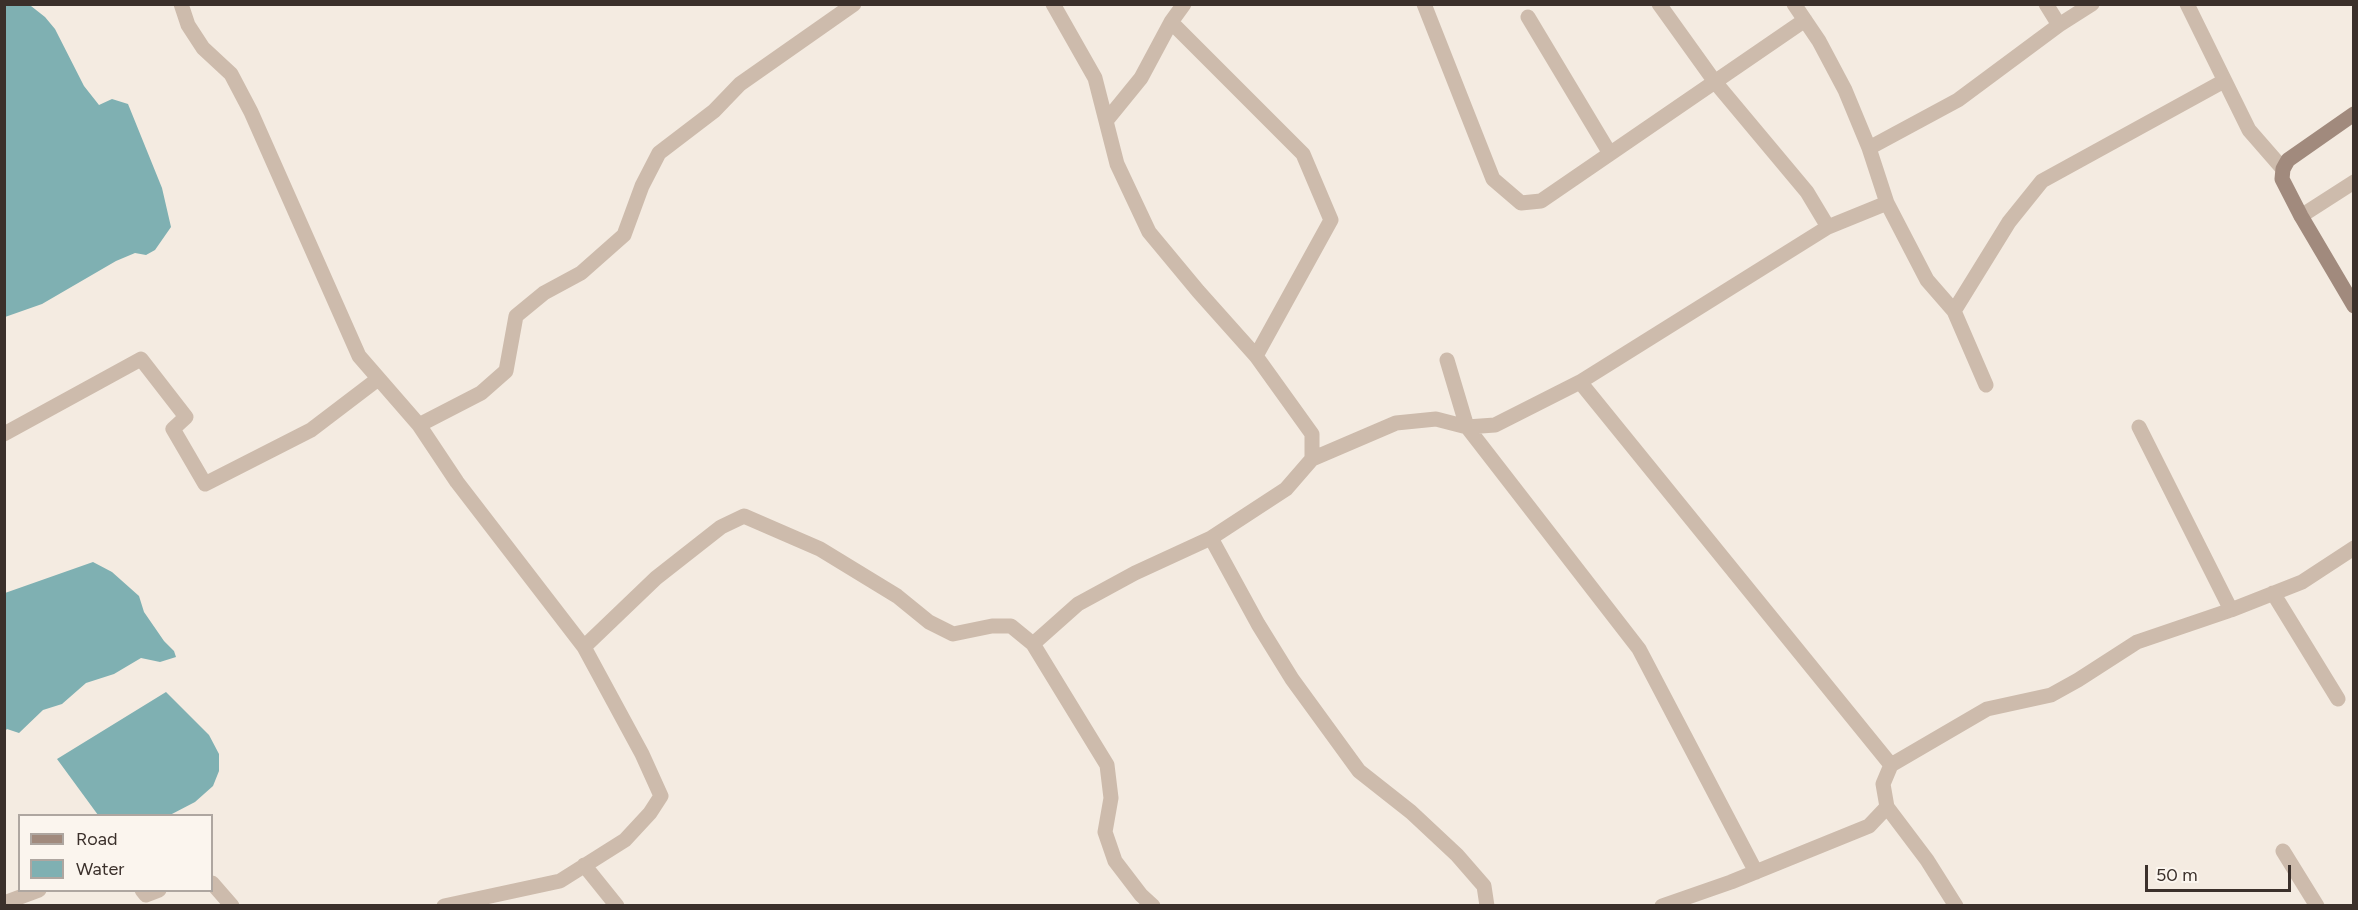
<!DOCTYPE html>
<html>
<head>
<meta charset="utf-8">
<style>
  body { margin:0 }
  #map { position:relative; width:2358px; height:910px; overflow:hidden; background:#f4ebe1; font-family:Figtree,sans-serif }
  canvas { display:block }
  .frame { position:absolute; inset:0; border:6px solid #3b302b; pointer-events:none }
  .legend { position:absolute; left:18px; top:814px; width:195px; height:78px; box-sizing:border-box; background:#fbf5ee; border:2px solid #aea6a0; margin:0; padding:8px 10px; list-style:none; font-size:18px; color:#3b302b }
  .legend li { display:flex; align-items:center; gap:12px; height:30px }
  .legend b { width:30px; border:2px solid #aea6a0 }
  .scale { position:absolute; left:2145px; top:865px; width:146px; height:27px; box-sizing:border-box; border:3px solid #3b302b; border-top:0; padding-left:8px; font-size:18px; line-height:21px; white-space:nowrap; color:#3b302b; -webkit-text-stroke:4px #fbf5ee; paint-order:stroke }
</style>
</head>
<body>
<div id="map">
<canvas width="2358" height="910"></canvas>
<div class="frame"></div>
<ul class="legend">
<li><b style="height:8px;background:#a18a7d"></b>Road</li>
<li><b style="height:16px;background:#7fb0b2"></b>Water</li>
</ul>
<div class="scale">50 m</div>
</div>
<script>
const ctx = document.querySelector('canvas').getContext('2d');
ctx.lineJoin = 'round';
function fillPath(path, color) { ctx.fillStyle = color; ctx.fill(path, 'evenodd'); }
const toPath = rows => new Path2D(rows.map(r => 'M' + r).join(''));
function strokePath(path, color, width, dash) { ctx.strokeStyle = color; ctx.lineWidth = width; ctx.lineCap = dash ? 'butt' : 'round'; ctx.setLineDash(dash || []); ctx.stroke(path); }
const water = toPath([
  [5,4,31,6,45,17,55,29,84,86,99,105,112,99,128,104,162,188,171,227,155,250,146,255,135,253,116,261,42,304,5,317],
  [93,562,112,572,139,596,144,612,164,641,174,651,176,657,160,662,141,658,114,674,86,683,62,704,43,710,19,733,7,729,5,731,5,593],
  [166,692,209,735,219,754,219,771,213,786,195,802,170,815,98,815,57,759]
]);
const street = toPath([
  [181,4,188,25,203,48,231,74,251,112,359,356,419,425,481,393,506,371,516,316,544,293,581,273,624,235,642,186,659,153,714,111,740,84,854,4],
  [1053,4,1095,78,1117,164,1149,232,1198,291,1256,356,1312,434,1312,459,1286,489,1211,538],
  [1424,4,1493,179,1521,203,1541,201,1805,20],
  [1659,4,1715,82,1807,192,1828,227],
  [1794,4,1819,41,1845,90,1869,148,1958,100,2059,25],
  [2046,4,2059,25,2092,4],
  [2187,4,2249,130,2283,169],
  [1528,17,1609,152],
  [1171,22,1184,4],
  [1106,121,1141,78,1171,22,1303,154,1331,220,1256,356],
  [1869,148,1887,203,1927,280,1954,311,1986,385],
  [2301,216,2354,182],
  [1954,311,2009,222,2042,181,2224,81],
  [1447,360,1467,427,1639,649,1756,872],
  [1580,382,1891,765],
  [419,425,457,482,584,647],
  [2139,427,2231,610],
  [4,434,141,359,186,417,173,429,205,484,311,430,378,379],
  [1312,459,1396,423,1436,419,1467,427,1495,425,1580,382,1828,227,1887,203],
  [2273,593,2338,699],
  [1033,644,1078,604,1135,573,1211,538,1258,624,1292,679,1359,771,1411,812,1457,855,1484,886,1487,906],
  [2283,851,2317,906],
  [584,865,617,906],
  [212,883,232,906],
  [142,890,146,895,159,890],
  [4,903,39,890],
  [444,906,560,881,625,840,650,813,661,796,642,754,584,647,656,578,721,527,744,516,820,549,897,596,929,622,953,634,992,626,1011,626,1033,644,1107,765,1111,798,1105,832,1115,861,1141,895,1153,906],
  [1662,906,1731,882,1869,826,1887,807],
  [1956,906,1927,860,1887,807,1883,784,1891,765,1987,709,2051,695,2078,680,2137,642,2231,610,2302,582,2354,548]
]);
const secondary = toPath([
  [2354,114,2288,160,2283,169,2282,179,2301,216,2354,306]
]);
fillPath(water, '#7fb0b2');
strokePath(street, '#cdbbac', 15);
strokePath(secondary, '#a18a7d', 15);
</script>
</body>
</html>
